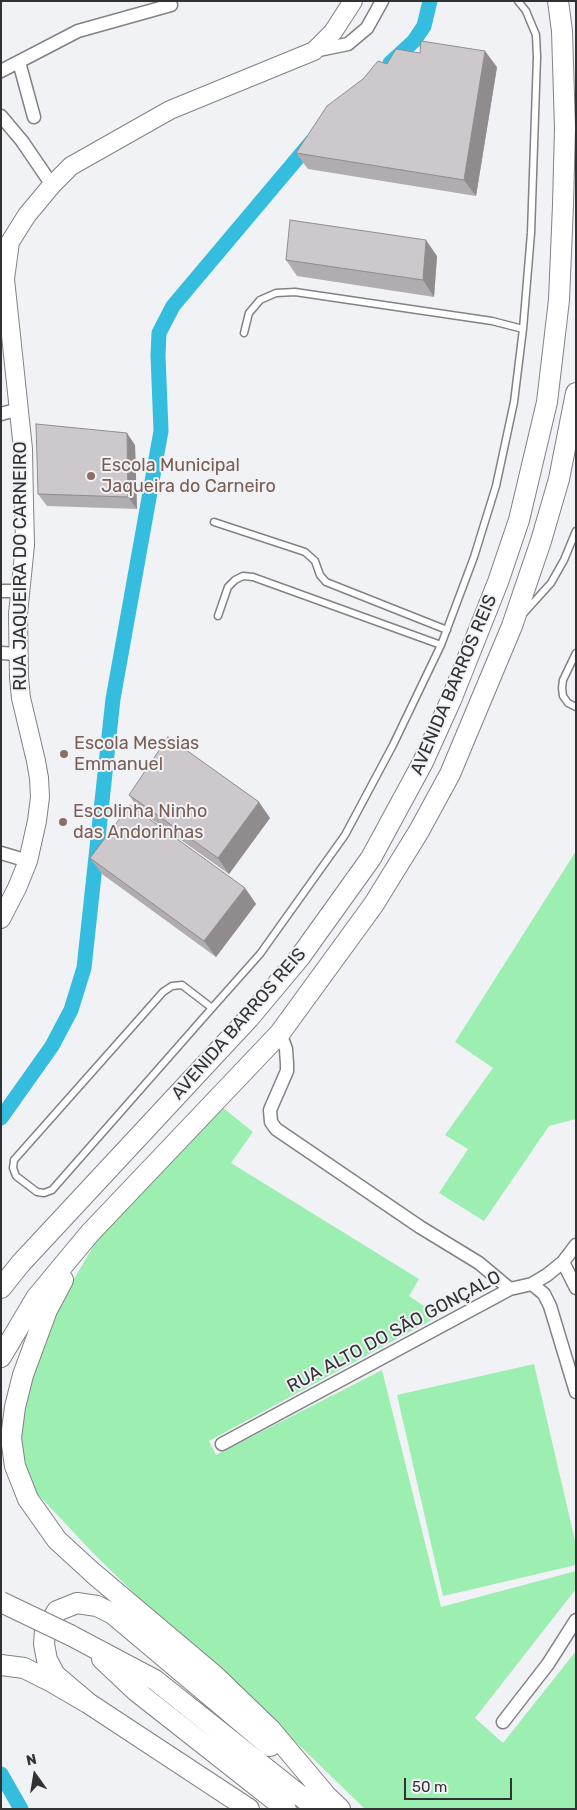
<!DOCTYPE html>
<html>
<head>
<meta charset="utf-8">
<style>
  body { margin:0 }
  #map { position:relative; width:577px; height:1810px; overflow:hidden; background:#f1f2f6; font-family:Rubik,sans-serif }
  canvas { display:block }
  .frame { position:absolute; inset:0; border:2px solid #323234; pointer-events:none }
  .north { position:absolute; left:10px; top:1750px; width:50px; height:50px; -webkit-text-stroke:4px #f1f2f6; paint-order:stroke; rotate:347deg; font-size:14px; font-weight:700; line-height:20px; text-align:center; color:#323234 }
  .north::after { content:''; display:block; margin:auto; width:18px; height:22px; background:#323234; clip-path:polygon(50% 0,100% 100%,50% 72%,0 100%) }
  .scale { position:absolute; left:404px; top:1778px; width:108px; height:22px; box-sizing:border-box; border:2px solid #323234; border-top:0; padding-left:6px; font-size:15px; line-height:18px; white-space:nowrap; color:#323234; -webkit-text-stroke:4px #f1f2f6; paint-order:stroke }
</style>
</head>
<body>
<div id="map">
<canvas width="577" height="1810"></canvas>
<div class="frame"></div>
<div class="north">N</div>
<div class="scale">50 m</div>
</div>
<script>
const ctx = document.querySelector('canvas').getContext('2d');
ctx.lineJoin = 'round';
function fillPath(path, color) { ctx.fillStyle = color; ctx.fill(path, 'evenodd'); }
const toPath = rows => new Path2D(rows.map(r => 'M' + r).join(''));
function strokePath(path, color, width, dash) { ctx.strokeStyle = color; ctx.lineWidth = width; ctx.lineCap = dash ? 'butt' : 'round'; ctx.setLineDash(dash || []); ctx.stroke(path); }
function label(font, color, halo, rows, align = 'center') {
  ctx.font = font + ' Rubik,sans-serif'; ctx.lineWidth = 4; ctx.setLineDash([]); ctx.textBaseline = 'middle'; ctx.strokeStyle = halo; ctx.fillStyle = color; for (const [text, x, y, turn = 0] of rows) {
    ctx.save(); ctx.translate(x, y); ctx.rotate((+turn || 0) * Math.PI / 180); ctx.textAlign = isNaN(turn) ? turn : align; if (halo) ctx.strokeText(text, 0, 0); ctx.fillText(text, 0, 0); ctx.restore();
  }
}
const green = toPath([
  [576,851,576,1119,549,1126,484,1221,439,1193,468,1149,445,1135,493,1068,455,1042],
  [222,1107,253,1132,231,1163,419,1279,409,1296,439,1316,209,1441,216,1455,382,1370,441,1607,576,1571,576,1589,475,1718,503,1743,576,1651,576,1809,365,1809,269,1716,211,1666,137,1596,92,1552,33,1489,19,1439,35,1363,53,1314,99,1237],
  [534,1364,576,1545,576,1565,443,1596,397,1395]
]);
const canal = toPath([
  [390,63,414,41,424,26,430,1],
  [1,1118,52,1046,71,1010,84,968,113,699,161,431,158,355,159,333,173,306,312,141],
  [1,1774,21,1809]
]);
const lane = toPath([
  [244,333,249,313,260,300,276,293,295,292,492,321,523,329],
  [214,522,305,552,315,561,320,575,326,582,447,630],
  [523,614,551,583,564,560,576,531],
  [218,616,228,587,235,580,243,576,253,577,441,645],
  [576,653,563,680,562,688,563,696,568,703,576,707],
  [212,1008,182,985,172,986,163,992,14,1160,13,1168,16,1176,37,1192,44,1193,52,1190,212,1008,260,954,345,835,393,745,441,645,474,557,496,486,514,402,523,329,531,233,537,57,536,35,526,11,518,1]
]);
const street = toPath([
  [314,51,348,44,367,28,382,1],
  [19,62,34,117],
  [1,71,78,31,171,5],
  [1,116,22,141,52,185],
  [1,414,19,409],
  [1,591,20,591],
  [1,653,18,654],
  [1,853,28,861],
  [280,1033,286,1049,287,1064,287,1071,270,1110,271,1122,276,1129,420,1227,479,1263,510,1289],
  [563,1262,576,1288],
  [532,1284,544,1294,550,1306,576,1392],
  [222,1444,510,1289,532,1284,547,1275,563,1262,576,1245],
  [503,1722,548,1664,576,1620]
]);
const secondary = toPath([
  [1,919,17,888,28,861,37,821,40,797,39,778,36,761,21,698,19,678,18,614,25,545,24,503,23,449,5,279,10,242,27,215,52,185,71,166,170,110,314,51,333,32,353,1]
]);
const primary = toPath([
  [63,1280,47,1310,23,1375,15,1407,11,1438,15,1466,28,1499,57,1540,93,1573,215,1676,271,1730,324,1793],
  [1,1288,21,1263,249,1018,300,957,371,858,423,762,451,700,498,582,519,520,547,402,559,300,563,205,565,128,562,31,558,1],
  [1,1357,36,1298,90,1233,280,1033,374,904,419,831,450,774,512,626,541,541,559,479,576,393],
  [70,1635,155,1680,317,1809],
  [102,1659,136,1691,286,1809],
  [1,1665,24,1668,52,1682,88,1703,249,1809],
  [88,1703,55,1675,47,1660,44,1644,45,1630,57,1611,77,1603,97,1606,113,1614,270,1746],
  [315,1785,340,1809]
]);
const primaryBridge = toPath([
  [1,1602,70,1635]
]);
const wall = toPath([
  [497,67,476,196,308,169,296,153],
  [437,256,434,297,297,276,286,260],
  [135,445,137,509,47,506,38,494],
  [129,795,270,818,229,874,140,811],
  [90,858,245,888,256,904,216,957,102,874]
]);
const shadedWall = toPath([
  [485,51,497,67,476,196,464,180],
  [426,240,437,256,434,297,423,280],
  [127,433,135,445,137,509,128,497],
  [259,802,270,818,229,874,218,858],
  [245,888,256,904,216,957,204,941]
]);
const building = toPath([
  [421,41,485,51,464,180,296,153,327,106,363,79,378,61,387,64,396,49,420,53,421,41],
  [290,220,426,240,423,280,286,260,290,220],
  [36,424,127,433,128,497,38,494,36,424],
  [168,737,259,802,218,858,129,795,168,737],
  [130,805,245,888,204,941,90,858,130,805]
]);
const markers = [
  [91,476,5,"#8d6e63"],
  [64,754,5,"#8d6e63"],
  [63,822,5,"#8d6e63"]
];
const educationNames = [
  ["Escola Municipal",101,466],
  ["Jaqueira do Carneiro",101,487],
  ["Escola Messias",74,744],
  ["Emmanuel",74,765],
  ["Escolinha Ninho",73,812],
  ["das Andorinhas",73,833]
];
const streetNames = [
  ["RUA JAQUEIRA DO CARNEIRO",21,566,-90],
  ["AVENIDA BARROS REIS",454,685,-67],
  ["AVENIDA BARROS REIS",239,1024,-49],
  ["RUA ALTO DO SÃO GONÇALO",394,1332,-28]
];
fillPath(green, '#9ceeb1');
strokePath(canal, '#34bdde', 15);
strokePath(lane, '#818186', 9);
strokePath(street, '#818186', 15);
strokePath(secondary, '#818186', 20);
strokePath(primary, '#818186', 22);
strokePath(lane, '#fff', 6);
strokePath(street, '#fff', 12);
strokePath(secondary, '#fff', 18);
strokePath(primary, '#fff', 20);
strokePath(primaryBridge, '#818186', 22, []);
strokePath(primaryBridge, '#fff', 20);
fillPath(wall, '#b0acaf');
fillPath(shadedWall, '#908c8e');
fillPath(building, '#cdc8cb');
strokePath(building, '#908c8e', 1);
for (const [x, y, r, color] of markers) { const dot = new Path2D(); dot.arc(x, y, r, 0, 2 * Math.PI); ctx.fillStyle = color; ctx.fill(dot); strokePath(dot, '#f1f2f6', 2); }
label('18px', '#785e54', '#f1f2f6', educationNames, 'left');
label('18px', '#323234', '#f1f2f6', streetNames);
</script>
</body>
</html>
